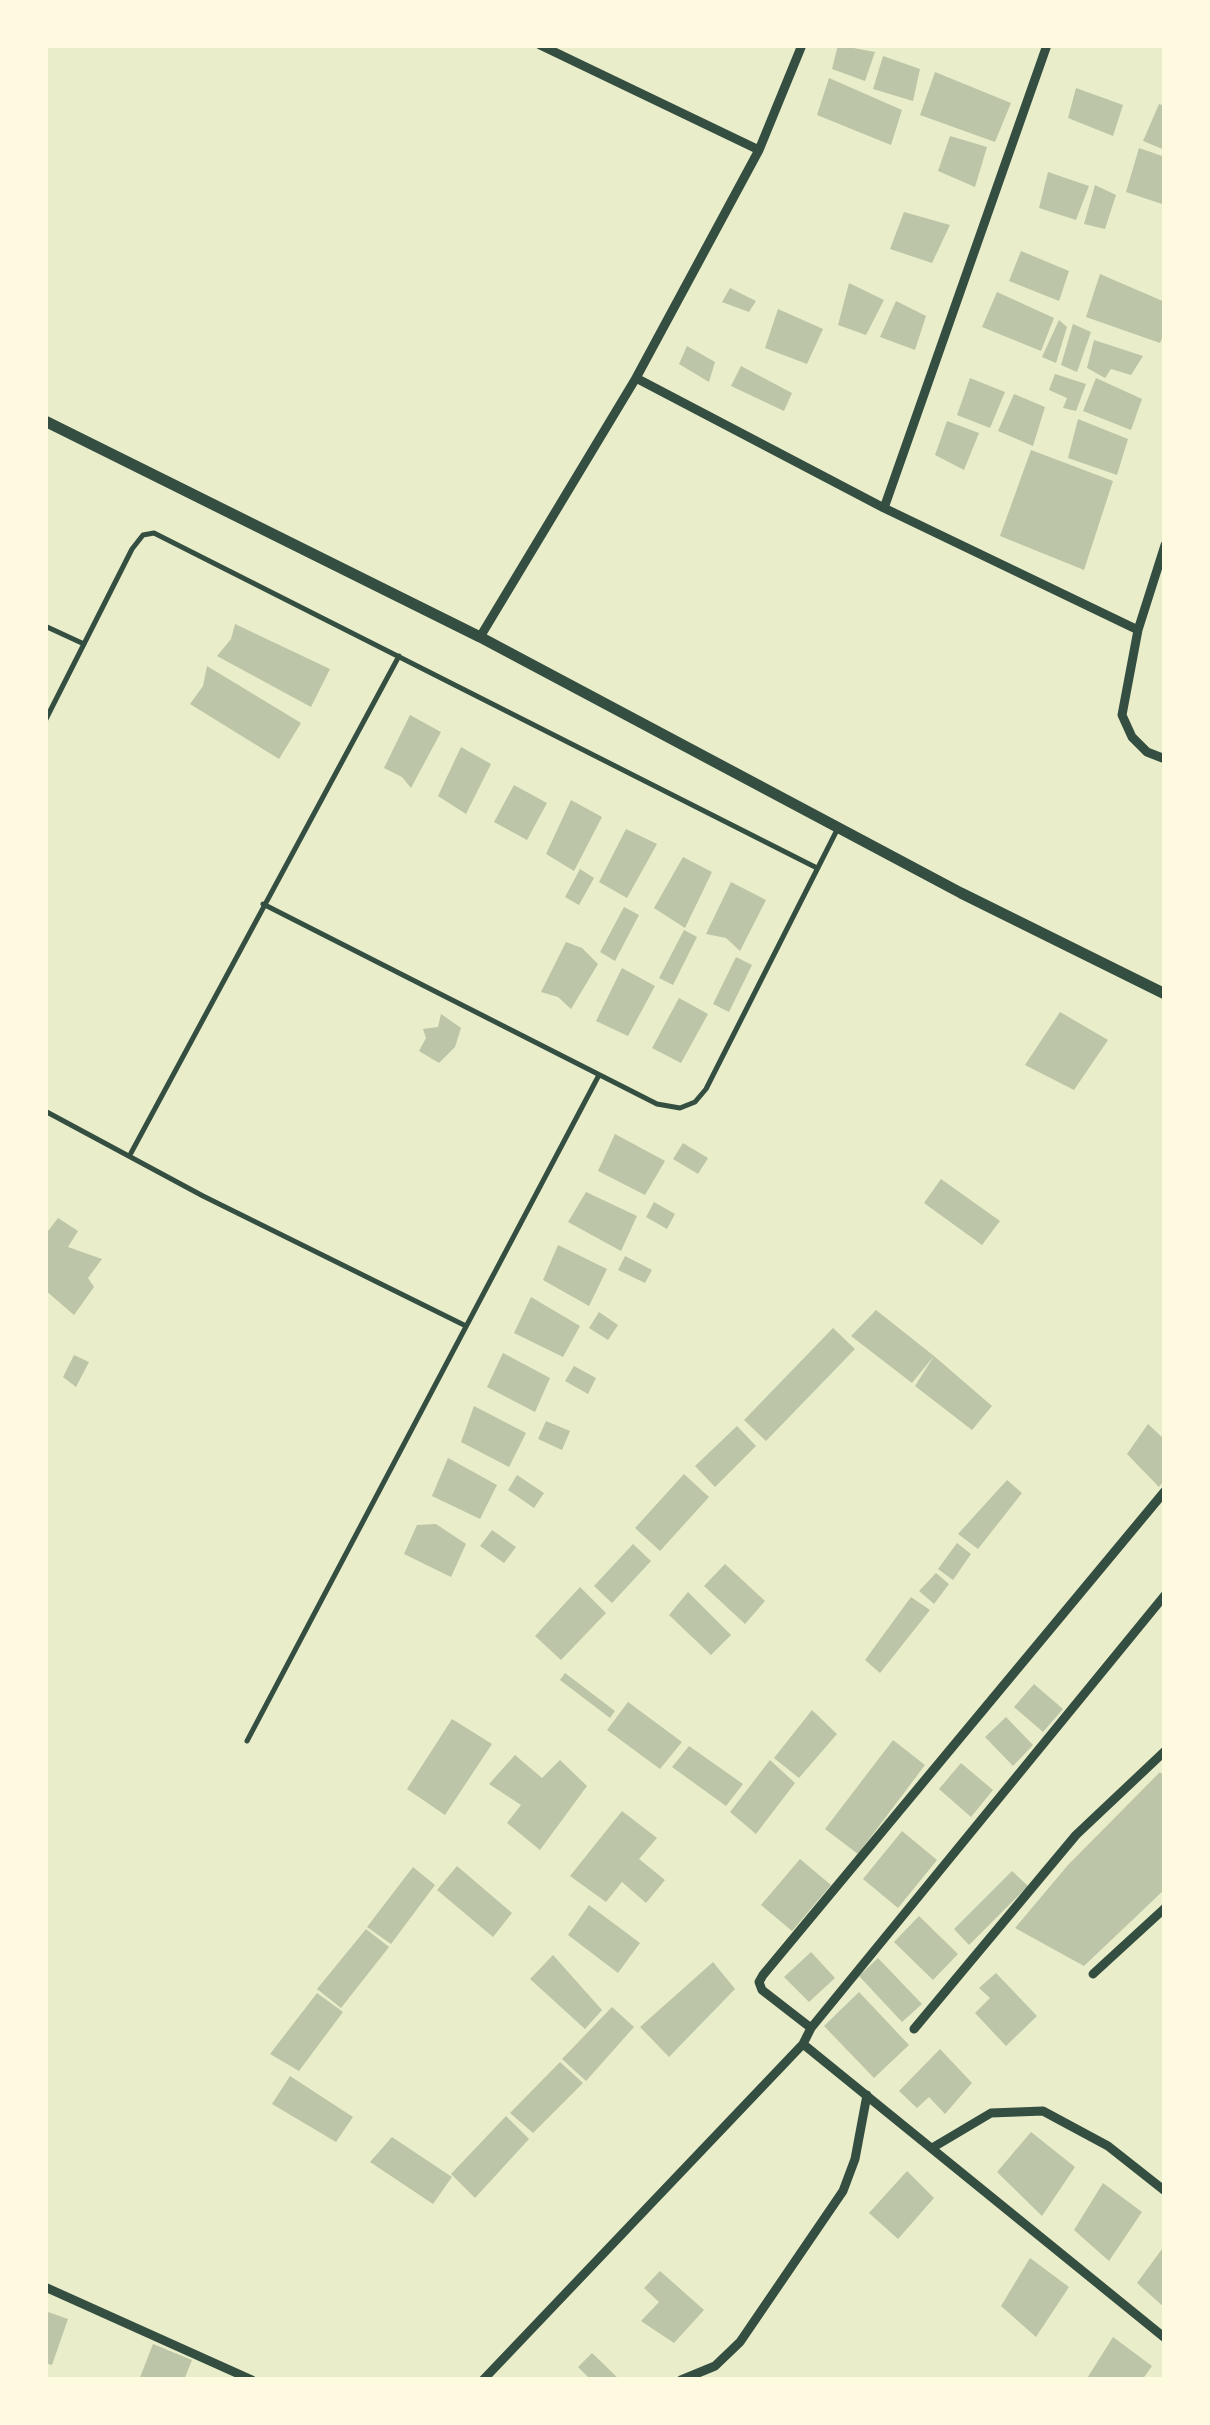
<!DOCTYPE html>
<html>
<head>
<meta charset="utf-8">
<style>
  body { margin:0 }
  #map { position:relative; width:1210px; height:2425px; overflow:hidden; background:#e9edc9; font-family:Jost,sans-serif }
  canvas { display:block }
  .frame { position:absolute; inset:0; border:48px solid #fefae0; pointer-events:none }
</style>
</head>
<body>
<div id="map">
<canvas width="1210" height="2425"></canvas>
<div class="frame"></div>
</div>
<script>
const ctx = document.querySelector('canvas').getContext('2d');
ctx.lineJoin = 'round';
function fillPath(path, color) { ctx.fillStyle = color; ctx.fill(path, 'evenodd'); }
const toPath = rows => new Path2D(rows.map(r => 'M' + r).join(''));
function strokePath(path, color, width, dash) { ctx.strokeStyle = color; ctx.lineWidth = width; ctx.lineCap = dash ? 'butt' : 'round'; ctx.setLineDash(dash || []); ctx.stroke(path); }
const building = toPath([
  [838,45,875,52,865,81,832,69],
  [883,56,920,69,913,101,873,89],
  [935,72,1011,103,995,142,920,115],
  [829,78,902,110,891,145,817,115],
  [1076,88,1123,105,1113,136,1068,118],
  [1159,104,1165,106,1165,150,1143,141],
  [950,136,987,147,975,187,938,171],
  [1139,148,1165,157,1165,205,1126,192],
  [1048,172,1089,186,1076,220,1039,208],
  [1095,185,1116,195,1105,229,1084,224],
  [904,212,950,225,932,263,890,249],
  [1021,251,1069,271,1059,301,1009,281],
  [1100,274,1165,302,1165,331,1160,343,1086,317],
  [849,283,884,300,866,335,838,325],
  [730,288,756,301,749,312,722,302],
  [997,292,1054,318,1041,351,982,327],
  [896,301,926,316,915,350,880,337],
  [778,309,823,329,807,364,765,348],
  [1059,320,1067,327,1056,363,1042,357],
  [1073,324,1091,332,1077,372,1061,365],
  [1094,340,1143,356,1131,375,1111,369,1105,378,1087,368],
  [687,346,715,362,709,382,679,364],
  [741,366,792,393,784,411,731,386],
  [1055,374,1086,384,1076,411,1063,408,1067,398,1049,390],
  [970,378,1005,392,990,428,957,415],
  [1096,378,1142,399,1131,430,1083,411],
  [1014,394,1045,407,1033,446,998,431],
  [1078,419,1128,439,1117,475,1068,458],
  [947,421,979,433,964,470,935,455],
  [1031,450,1113,481,1084,570,1000,536],
  [235,624,330,669,311,707,217,656,231,639],
  [207,666,301,723,279,759,190,704,203,686],
  [410,715,441,732,411,788,402,777,384,768],
  [461,747,491,764,466,814,438,796],
  [514,785,547,803,527,840,494,822],
  [571,800,602,817,574,871,546,854],
  [626,829,657,844,627,898,599,882],
  [683,857,712,872,685,928,654,908],
  [580,869,594,878,579,905,565,897],
  [731,882,766,900,740,951,726,938,706,934],
  [624,907,639,915,615,961,600,952],
  [684,930,697,937,673,985,659,978],
  [566,942,582,948,598,964,571,1009,558,997,541,992],
  [736,957,752,965,729,1012,713,1004],
  [622,968,655,986,628,1036,596,1021],
  [679,998,708,1014,681,1063,652,1048],
  [1060,1012,1108,1040,1074,1090,1025,1065],
  [441,1014,461,1028,455,1047,439,1063,419,1051,426,1038,423,1029,438,1027],
  [615,1134,665,1161,645,1195,598,1171],
  [683,1143,708,1158,698,1174,673,1159],
  [941,1179,1000,1221,982,1245,924,1203],
  [586,1192,637,1216,621,1251,568,1222],
  [654,1202,675,1214,667,1229,646,1217],
  [58,1218,78,1231,68,1247,102,1259,88,1278,94,1287,74,1315,45,1290,45,1235],
  [558,1245,607,1269,589,1306,543,1280],
  [625,1256,652,1270,645,1283,618,1270],
  [531,1297,580,1326,563,1357,514,1333],
  [876,1310,934,1356,912,1383,851,1336],
  [599,1312,618,1325,608,1340,589,1328],
  [833,1328,855,1349,766,1441,744,1420],
  [503,1353,550,1378,535,1412,487,1387],
  [74,1355,89,1362,76,1387,63,1377],
  [934,1356,992,1406,972,1430,915,1386],
  [574,1366,596,1378,588,1394,565,1381],
  [474,1406,526,1433,509,1467,461,1442],
  [546,1421,570,1431,562,1450,538,1439],
  [1148,1424,1165,1440,1165,1479,1159,1487,1127,1454],
  [737,1426,756,1446,715,1487,695,1466],
  [448,1458,497,1485,480,1519,432,1496],
  [684,1474,709,1497,660,1551,635,1528],
  [517,1475,544,1493,534,1508,508,1490],
  [1007,1480,1022,1493,978,1549,958,1534],
  [436,1524,466,1544,451,1577,404,1554,417,1525],
  [492,1530,516,1547,504,1563,480,1546],
  [957,1543,971,1554,953,1580,938,1569],
  [633,1544,651,1561,612,1603,594,1586],
  [725,1564,765,1601,745,1624,704,1586],
  [936,1573,949,1584,934,1604,919,1591],
  [580,1587,606,1613,561,1660,535,1636],
  [688,1592,731,1635,711,1655,669,1615],
  [911,1597,930,1610,880,1673,865,1660],
  [565,1673,615,1711,610,1718,560,1680],
  [1034,1684,1063,1709,1043,1732,1014,1707],
  [628,1702,682,1742,660,1769,607,1730],
  [812,1710,837,1734,799,1778,774,1758],
  [1006,1717,1033,1745,1013,1766,985,1737],
  [452,1719,492,1744,445,1815,407,1789],
  [893,1740,925,1765,858,1854,825,1829],
  [689,1746,743,1784,726,1806,672,1767],
  [515,1755,542,1778,560,1760,587,1786,540,1850,507,1823,521,1805,489,1784],
  [770,1760,795,1783,756,1834,730,1812],
  [961,1763,993,1790,971,1817,939,1789],
  [1160,1772,1165,1777,1165,1889,1084,1966,1015,1928,1068,1865],
  [622,1811,657,1838,639,1859,665,1880,646,1903,622,1882,606,1902,570,1876],
  [902,1831,937,1860,898,1908,863,1879],
  [800,1859,831,1885,792,1931,761,1905],
  [457,1866,512,1913,493,1937,437,1890],
  [413,1867,435,1885,391,1944,367,1927],
  [1012,1871,1028,1886,969,1945,954,1929],
  [589,1905,640,1943,618,1973,568,1935],
  [919,1916,958,1954,933,1980,894,1942],
  [366,1929,389,1947,341,2008,317,1989],
  [811,1952,835,1978,809,2002,784,1977],
  [553,1955,602,2010,585,2029,530,1979],
  [878,1958,922,2004,902,2022,859,1976],
  [713,1962,735,1989,669,2057,640,2027],
  [996,1973,1037,2016,1006,2046,975,2013,990,1998,979,1988],
  [859,1992,909,2045,874,2078,824,2026],
  [317,1993,343,2012,299,2071,270,2054],
  [612,2007,634,2027,586,2081,562,2059],
  [940,2049,972,2083,945,2114,929,2097,917,2108,899,2091],
  [560,2062,583,2083,533,2133,510,2113],
  [290,2076,353,2117,336,2142,272,2104],
  [506,2116,529,2139,475,2198,451,2174],
  [1031,2132,1075,2167,1042,2216,997,2172],
  [392,2137,452,2177,433,2204,370,2162],
  [907,2171,934,2198,898,2239,869,2213],
  [1103,2183,1142,2212,1109,2261,1074,2230],
  [1165,2245,1165,2308,1137,2283],
  [1030,2258,1069,2287,1036,2337,1001,2306],
  [660,2271,704,2310,674,2343,641,2321,659,2302,644,2288],
  [45,2311,68,2319,52,2365,45,2363],
  [1113,2337,1152,2366,1142,2380,1086,2380],
  [153,2344,192,2360,184,2380,139,2380],
  [592,2353,620,2380,585,2380,588,2377,578,2367]
]);
const service = toPath([
  [45,626,84,644],
  [45,721,132,549,143,535,154,533,817,868],
  [263,904,657,1104,680,1108,695,1102,706,1089,838,828],
  [45,1111,203,1196,466,1326],
  [131,1153,399,656],
  [247,1741,599,1075]
]);
const minor = toPath([
  [759,150,802,45],
  [636,378,884,508,1138,630,1165,545],
  [884,508,1047,45],
  [1138,630,1122,715,1132,737,1147,752,1165,759],
  [480,637,636,378,759,150,540,45],
  [1093,1974,1165,1908],
  [811,2028,762,1990,759,1982,763,1975,1165,1491],
  [914,2029,1076,1835,1165,1751],
  [803,2044,1165,2338],
  [932,2148,991,2113,1043,2111,1108,2146,1165,2191],
  [45,2287,252,2380],
  [483,2380,803,2044,811,2028,1165,1595],
  [681,2380,715,2366,740,2342,843,2191,855,2159,867,2095]
]);
const tertiary = toPath([
  [45,421,480,637,961,893,1165,994]
]);
fillPath(building, '#bcc5a7');
strokePath(service, '#344e41', 5);
strokePath(minor, '#344e41', 9);
strokePath(tertiary, '#344e41', 11);
</script>
</body>
</html>
